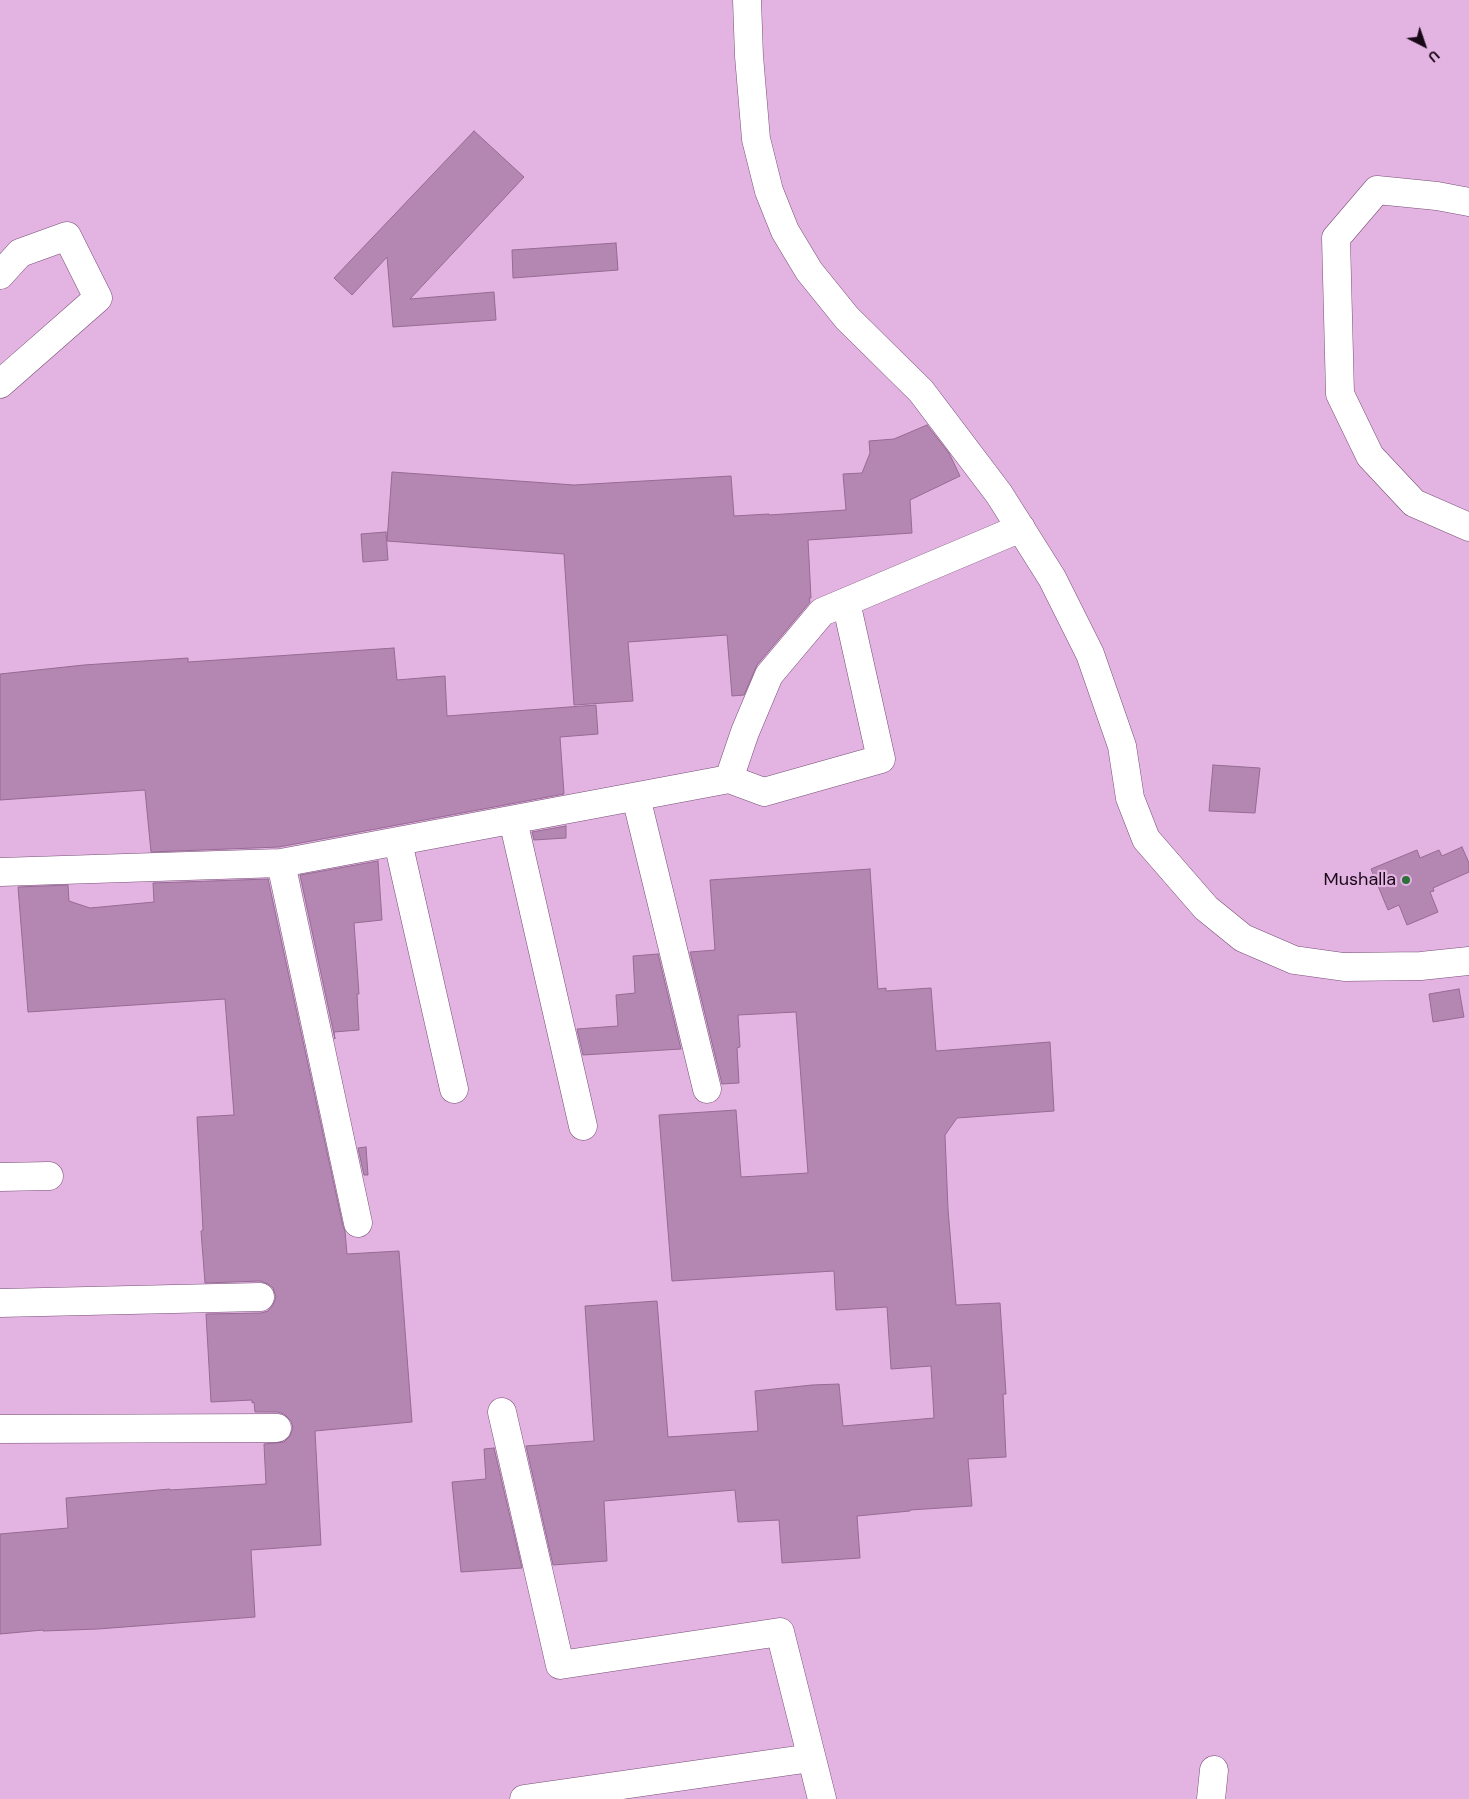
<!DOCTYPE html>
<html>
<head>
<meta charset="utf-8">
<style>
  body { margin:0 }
  #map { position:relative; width:1469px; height:1799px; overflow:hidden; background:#e3b4e1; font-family:"DM Sans",sans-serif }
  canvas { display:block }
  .north { position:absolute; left:1399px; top:20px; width:50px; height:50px; -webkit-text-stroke:4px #e3b4e1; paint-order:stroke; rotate:139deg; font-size:14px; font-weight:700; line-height:20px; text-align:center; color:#180818 }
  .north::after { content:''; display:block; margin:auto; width:18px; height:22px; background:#180818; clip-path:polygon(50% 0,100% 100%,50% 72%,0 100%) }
</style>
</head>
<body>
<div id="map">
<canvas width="1469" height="1799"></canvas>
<div class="north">U</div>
</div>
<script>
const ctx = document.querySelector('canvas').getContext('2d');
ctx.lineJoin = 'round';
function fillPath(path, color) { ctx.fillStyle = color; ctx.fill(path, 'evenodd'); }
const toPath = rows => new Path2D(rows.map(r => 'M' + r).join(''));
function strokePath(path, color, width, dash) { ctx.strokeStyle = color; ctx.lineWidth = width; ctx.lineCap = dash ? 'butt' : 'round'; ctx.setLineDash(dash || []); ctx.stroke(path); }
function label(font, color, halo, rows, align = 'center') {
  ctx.font = font + ' "DM Sans",sans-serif'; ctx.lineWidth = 4.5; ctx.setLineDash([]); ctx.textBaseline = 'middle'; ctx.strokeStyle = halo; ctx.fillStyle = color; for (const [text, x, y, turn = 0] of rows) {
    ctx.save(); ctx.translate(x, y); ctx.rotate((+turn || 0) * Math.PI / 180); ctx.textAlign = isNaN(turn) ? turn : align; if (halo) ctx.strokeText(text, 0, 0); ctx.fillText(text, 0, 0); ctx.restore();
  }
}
const building = toPath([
  [474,131,524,177,410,299,494,292,496,320,393,327,387,257,352,295,334,278,474,131],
  [616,243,618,270,513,278,512,250,616,243],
  [927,425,949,453,960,476,910,500,912,533,808,540,811,598,809,598,810,602,757,665,744,695,732,696,727,635,628,642,633,701,574,705,564,554,387,541,392,472,574,485,731,476,734,516,769,514,769,515,846,510,843,474,862,473,870,453,869,441,894,439,927,425],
  [386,532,388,560,363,562,361,534,386,532],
  [394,648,397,680,445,676,447,716,596,705,598,734,560,737,564,794,279,847,151,852,145,790,0,800,0,674,84,665,188,658,188,662,394,648],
  [1213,765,1260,768,1255,813,1209,811,1213,765],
  [566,826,566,838,534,840,532,832,566,826],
  [1462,847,1469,863,1469,872,1433,888,1434,891,1430,892,1438,912,1407,925,1399,905,1388,910,1371,869,1417,850,1420,858,1439,850,1442,856,1462,847],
  [378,861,382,920,354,923,359,994,357,994,359,1030,334,1032,335,1039,300,875,378,861],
  [870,869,878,989,886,988,886,991,931,988,936,1051,1050,1042,1054,1111,957,1118,945,1135,948,1209,956,1305,1000,1303,1006,1394,1003,1394,1006,1457,968,1459,972,1506,910,1510,910,1511,857,1516,860,1558,782,1563,779,1520,738,1522,735,1490,604,1501,607,1561,553,1565,526,1446,594,1441,585,1306,657,1301,668,1437,758,1431,755,1391,812,1385,839,1384,843,1426,934,1418,931,1366,891,1369,887,1307,836,1310,834,1271,672,1281,659,1115,736,1110,741,1177,808,1173,796,1012,738,1015,740,1047,737,1048,739,1083,722,1084,690,952,715,950,710,880,870,869],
  [268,879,343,1226,345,1231,347,1254,399,1251,412,1422,315,1431,321,1545,251,1550,255,1617,98,1629,43,1631,43,1630,0,1634,0,1534,68,1528,66,1498,170,1489,170,1490,266,1484,264,1444,284,1442,290,1436,293,1428,291,1421,284,1414,277,1412,255,1412,254,1402,252,1403,252,1400,211,1402,206,1314,261,1313,268,1311,273,1305,276,1297,273,1288,268,1284,260,1281,205,1283,201,1231,203,1230,197,1117,234,1115,225,999,28,1012,18,887,68,885,69,901,90,908,154,902,153,883,268,879],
  [658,954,681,1049,583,1055,577,1029,618,1026,616,995,635,993,633,956,658,954],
  [1459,989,1464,1017,1433,1022,1429,994,1459,989],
  [366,1147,368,1175,364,1175,358,1148,366,1147],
  [494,1448,522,1568,461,1572,452,1482,486,1479,484,1449,494,1448]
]);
const minor = toPath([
  [747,0,749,56,756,139,769,191,785,231,809,271,847,318,921,391,999,494,1052,578,1090,654,1122,746,1130,798,1146,839,1206,908,1243,938,1294,960,1344,967,1421,966,1469,961],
  [1469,202,1437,196,1377,190,1336,238,1340,394,1370,456,1414,503,1469,527],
  [0,275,20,253,67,236,98,298,0,384],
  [729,779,745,732,769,675,822,612,1021,528],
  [636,797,707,1089],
  [513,820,583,1126],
  [398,842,454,1089],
  [281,863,358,1223],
  [0,872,281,863,729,779,764,792,881,759,846,602],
  [0,1177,49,1176],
  [0,1303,260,1297],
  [502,1412,560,1665,780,1632,822,1799],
  [0,1429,277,1428],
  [524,1799,811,1758],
  [1211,1799,1214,1770]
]);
const markers = [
  [1406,880,5,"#2c703a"]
];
const poiNames = [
  ["Mushalla",1396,880]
];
fillPath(building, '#b487b2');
strokePath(building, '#956a93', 1);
strokePath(minor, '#784f77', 29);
strokePath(minor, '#fff', 28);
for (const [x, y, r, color] of markers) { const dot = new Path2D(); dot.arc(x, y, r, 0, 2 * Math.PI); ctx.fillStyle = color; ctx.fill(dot); strokePath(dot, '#e3b4e1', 2); }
label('18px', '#180818', '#e3b4e1', poiNames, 'right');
</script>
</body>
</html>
